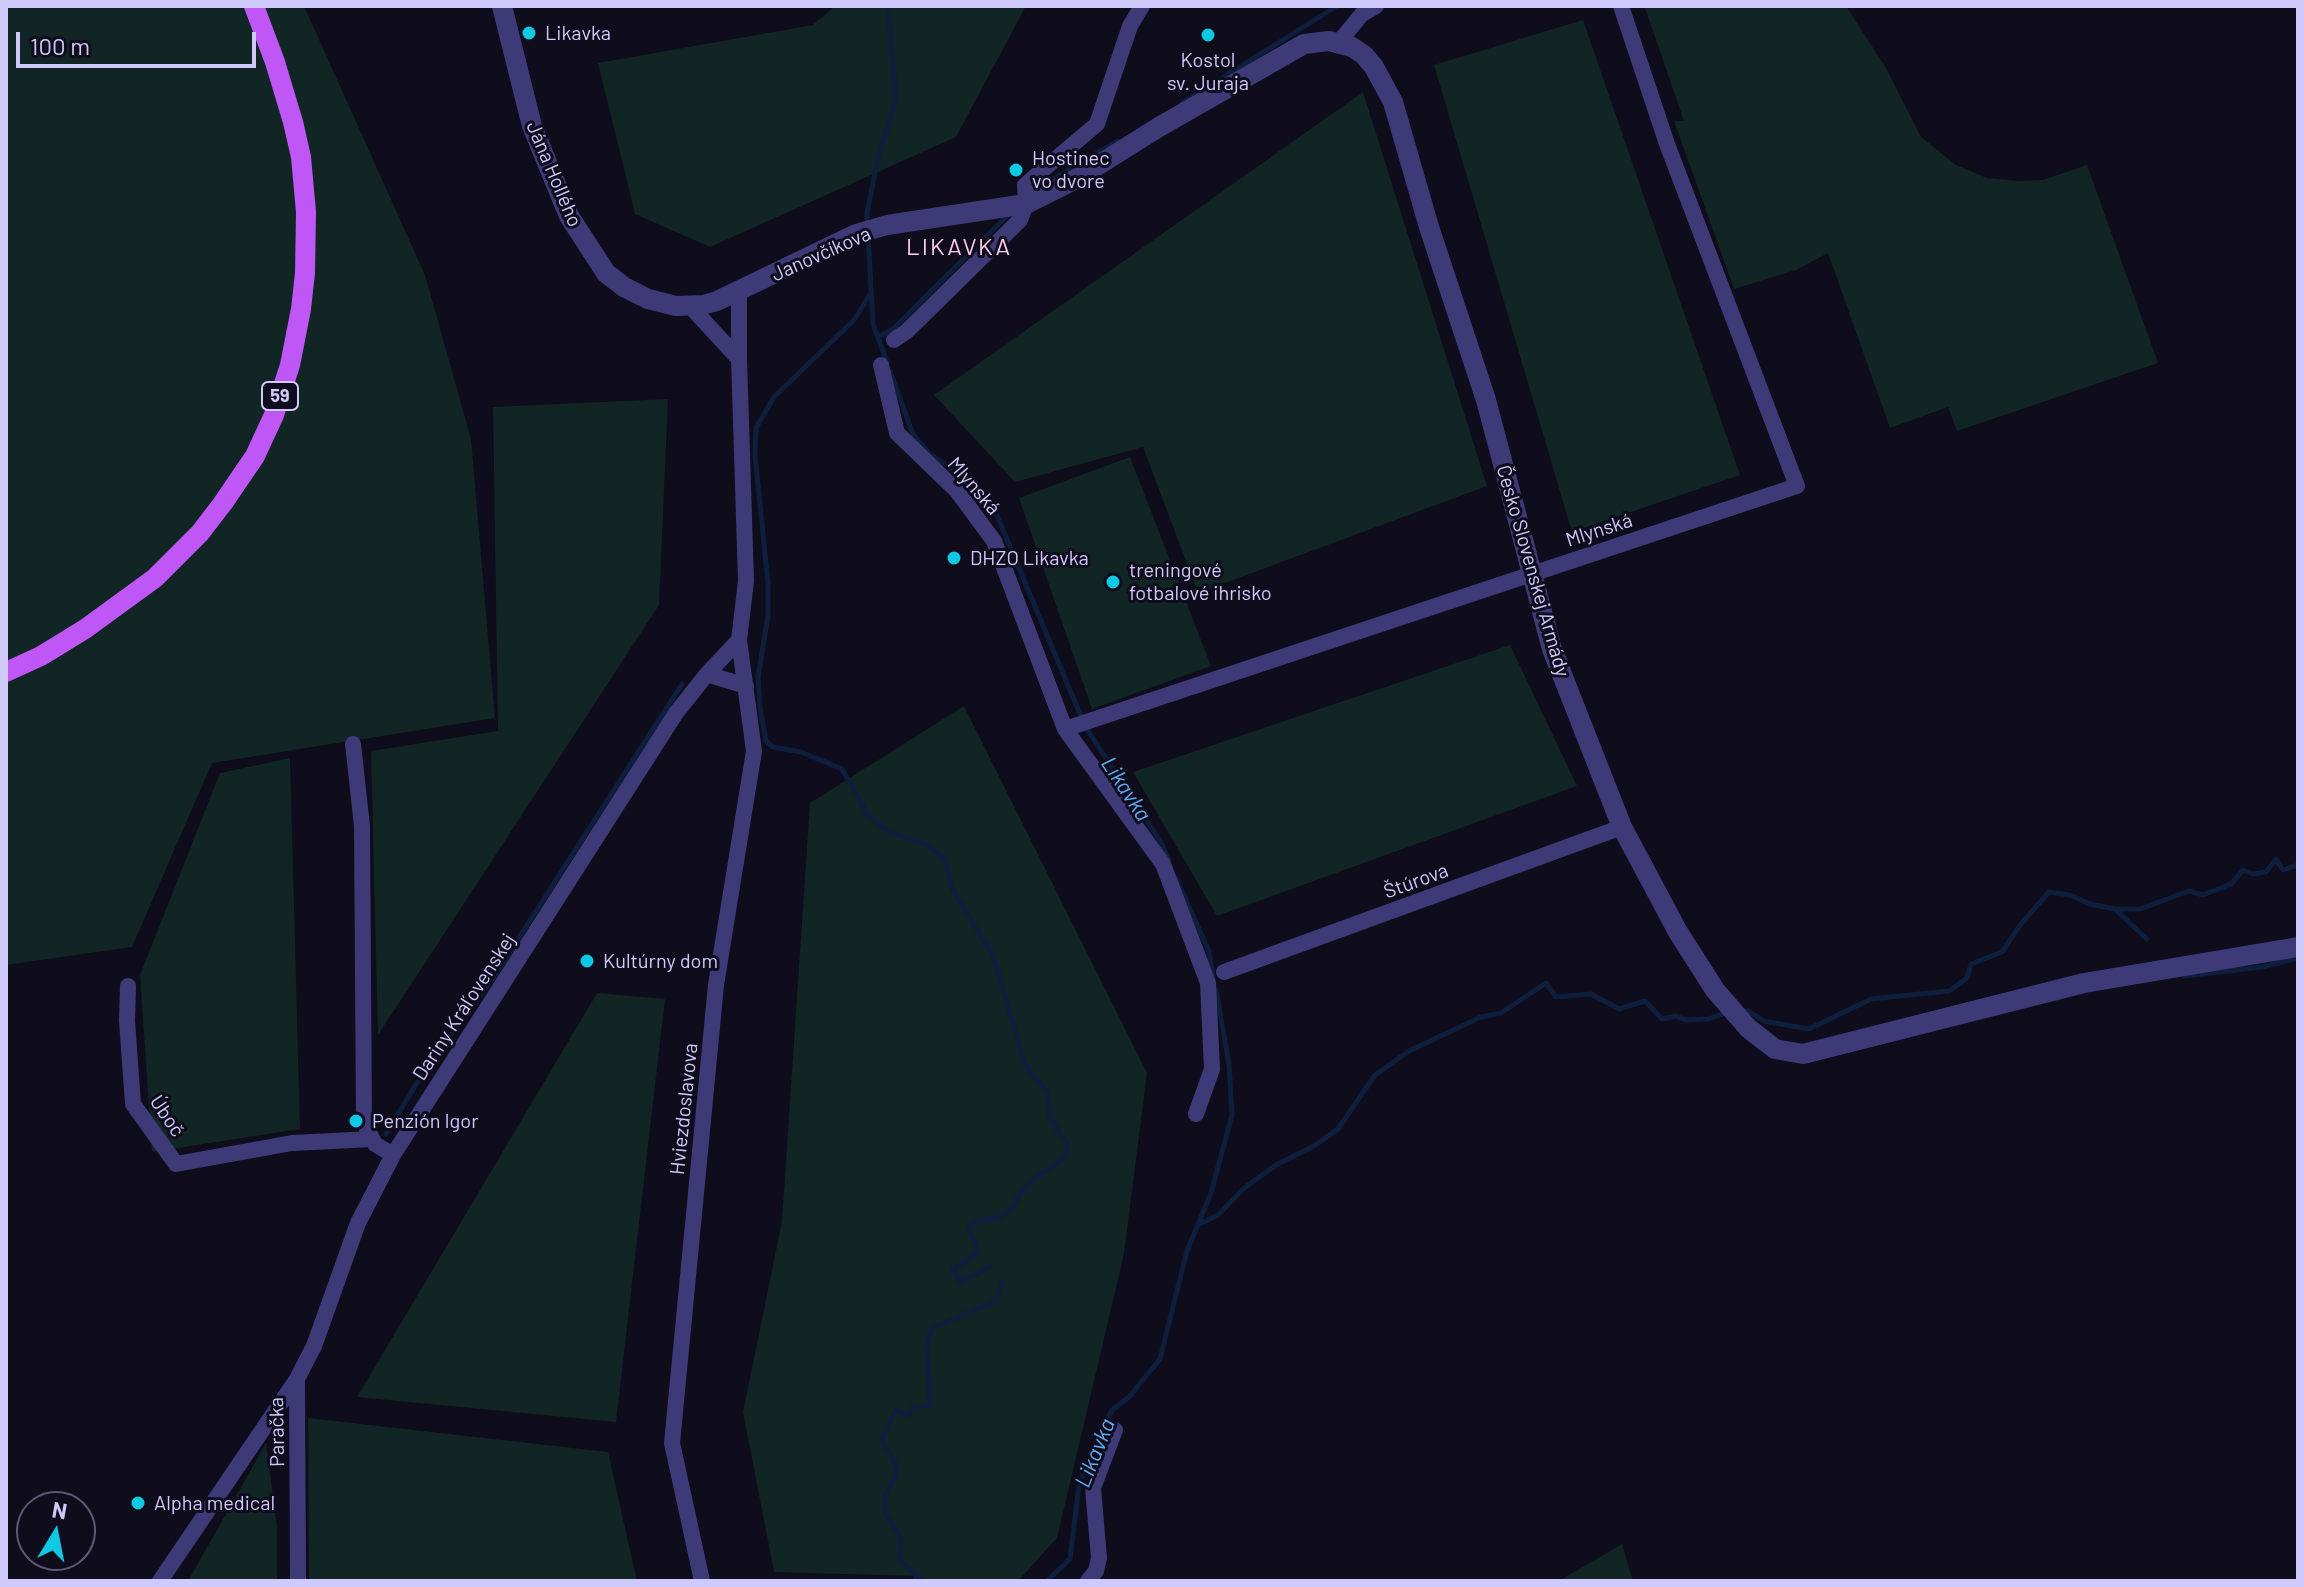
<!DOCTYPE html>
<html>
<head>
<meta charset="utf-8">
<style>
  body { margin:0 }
  #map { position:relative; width:2304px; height:1587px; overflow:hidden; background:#0f0c1b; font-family:Barlow,sans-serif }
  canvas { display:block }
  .frame { position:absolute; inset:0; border:8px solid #d0c9fc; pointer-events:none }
  .north { position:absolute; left:16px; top:1491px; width:80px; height:80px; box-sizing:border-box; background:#0f0c1b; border:2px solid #5c5875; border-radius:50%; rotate:10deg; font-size:22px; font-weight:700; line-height:32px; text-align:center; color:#d0c9fc }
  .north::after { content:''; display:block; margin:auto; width:28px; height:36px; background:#0dc9e4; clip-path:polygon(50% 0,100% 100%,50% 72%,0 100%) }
  .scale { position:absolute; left:16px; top:32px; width:240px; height:36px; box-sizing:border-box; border:4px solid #d0c9fc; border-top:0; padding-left:10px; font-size:24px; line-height:28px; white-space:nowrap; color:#d0c9fc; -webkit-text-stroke:6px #0f0c1b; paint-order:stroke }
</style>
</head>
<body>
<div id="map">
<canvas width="2304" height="1587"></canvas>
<div class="frame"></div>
<div class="north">N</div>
<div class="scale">100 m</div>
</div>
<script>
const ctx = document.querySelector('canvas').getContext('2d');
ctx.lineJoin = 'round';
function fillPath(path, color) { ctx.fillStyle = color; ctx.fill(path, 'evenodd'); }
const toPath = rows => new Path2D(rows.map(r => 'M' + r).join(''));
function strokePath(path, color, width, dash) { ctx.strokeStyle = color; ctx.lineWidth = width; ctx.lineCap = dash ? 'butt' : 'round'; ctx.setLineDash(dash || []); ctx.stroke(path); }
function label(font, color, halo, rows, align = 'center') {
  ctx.font = font + ' Barlow,sans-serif'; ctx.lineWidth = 6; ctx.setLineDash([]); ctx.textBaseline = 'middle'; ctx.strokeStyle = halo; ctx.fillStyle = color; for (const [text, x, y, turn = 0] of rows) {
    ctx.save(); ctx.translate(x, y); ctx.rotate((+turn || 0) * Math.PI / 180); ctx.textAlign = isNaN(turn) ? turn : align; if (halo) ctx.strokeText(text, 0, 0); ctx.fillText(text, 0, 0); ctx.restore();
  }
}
const green = toPath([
  [6,6,304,6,425,275,471,439,495,718,212,763,132,947,6,965],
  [835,6,1026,6,956,137,710,247,635,214,598,63,813,25],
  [1651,6,1846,6,1886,68,1921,137,1956,165,1987,178,2019,181,2043,180,2087,165,2158,363,1957,431,1948,407,1890,428,1828,253,1796,270,1734,289,1674,121,1684,121,1645,8],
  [1583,20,1740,475,1572,532,1434,65],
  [1363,92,1487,486,1198,593,1143,447,1015,482,934,395],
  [668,399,659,605,378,1035,371,751,498,731,493,407],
  [1130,457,1211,666,1092,709,1019,498],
  [1510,645,1577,786,1217,916,1133,772],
  [964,706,1147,1073,1124,1254,1057,1538,1018,1581,914,1581,913,1576,774,1572,743,1412,782,1221,810,803],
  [290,758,300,1129,152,1152,140,975,220,773],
  [597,993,665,999,616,1422,357,1397],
  [308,1418,608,1452,637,1581,309,1581],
  [266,1443,277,1526,277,1581,188,1581],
  [1622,1544,1633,1581,1559,1581]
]);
const stream = toPath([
  [1182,103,1337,6],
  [1048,182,1118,141],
  [867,225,867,213,879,153,896,100,888,6],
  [868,235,873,324,887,362],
  [870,294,855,319,774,397,756,428,755,455,768,583,768,616,758,677,760,708,766,741,773,747,801,752,842,769,868,815,888,831,926,844,944,859,953,890,993,956,1025,1064,1047,1093,1050,1119,1068,1145,1065,1157,1035,1179,1019,1195,1011,1210,996,1218,973,1222,969,1230,978,1251,953,1270,961,1282,990,1267],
  [878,337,893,329,1008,215],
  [890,371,913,434,929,453,988,494,1085,726,1162,844,1169,861],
  [1176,878,1209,951,1213,976],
  [2116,910,2147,939],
  [2185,976,2262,967,2298,958],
  [1740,1011,1748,1011,1764,1021,1809,1029,1871,999,1949,991,1967,978,1971,964,2002,952,2020,925,2049,892,2070,895,2090,904,2115,909,2140,909,2189,891,2203,895,2231,884,2243,870,2253,874,2266,872,2276,859,2283,870,2298,865],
  [386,1134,426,1068,493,978,682,684],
  [1199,1224,1218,1215,1243,1189,1276,1165,1314,1146,1338,1129,1375,1075,1409,1051,1481,1017,1501,1013,1546,983,1556,997,1591,994,1619,1009,1645,1001,1662,1019,1676,1016,1686,1020,1708,1019,1726,1013],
  [922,1581,900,1561,901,1539,886,1514,884,1498,896,1475,896,1464,881,1440,896,1410,907,1416,912,1408,930,1405,927,1342,933,1328,993,1302,998,1297,1002,1283],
  [1047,1581,1070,1559,1079,1485,1101,1431,1112,1410,1129,1397,1160,1359,1187,1251,1211,1193,1232,1115,1229,1064,1216,990]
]);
const minor = toPath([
  [1339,42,1362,14,1376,6],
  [739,291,739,359],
  [690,306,739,359,746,581,739,640,754,751,716,985,672,1443,702,1581],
  [894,340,907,331,1020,220,1026,204,1025,185,1097,124,1130,26,1142,6],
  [881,365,897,433,957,491,994,541,1065,729],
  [707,674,746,686],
  [353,744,362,826,364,1123,375,1144,393,1155],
  [1224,972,1622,827],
  [128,986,127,1021,133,1104,176,1164,292,1143,372,1139],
  [1196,1114,1212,1069,1208,983,1163,864,1065,729,1797,486,1667,144,1621,6],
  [297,1379,298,1581],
  [160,1581,297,1379,314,1346,358,1223,393,1155,676,713,707,674,739,640],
  [1088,1581,1096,1571,1099,1558,1093,1488,1115,1430]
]);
const tertiary = toPath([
  [502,6,532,126,569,216,606,273,624,287,648,299,676,306,703,305,717,301,856,234,887,225,1026,204,1076,179,1159,127,1304,44,1329,41,1352,47,1364,55,1374,67,1393,102,1429,227,1486,400,1552,649,1622,827,1678,932,1715,990,1748,1028,1775,1049,1803,1054,2084,983,2298,947]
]);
const primary = toPath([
  [6,672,41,656,85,629,155,578,200,533,223,503,255,456,274,415,290,365,301,309,305,273,306,212,301,157,293,122,275,62,254,6]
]);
const markers = [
  [529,33,8,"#0dc9e4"],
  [1208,35,8,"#0dc9e4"],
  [1016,170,8,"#0dc9e4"],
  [954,558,8,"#0dc9e4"],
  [1113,582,8,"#0dc9e4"],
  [587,961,8,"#0dc9e4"],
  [356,1121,8,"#0dc9e4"],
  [138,1503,8,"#0dc9e4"]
];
const shields = [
  [280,396,36]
];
const shieldNames = [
  ["59",280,396]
];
const poiNames = [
  ["Likavka",545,33],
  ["Kostol",1208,60,"center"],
  ["sv. Juraja",1208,83,"center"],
  ["Hostinec",1032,158],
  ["vo dvore",1032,181],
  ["DHZO Likavka",970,558],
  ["treningové",1129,570],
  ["fotbalové ihrisko",1129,593],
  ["Kultúrny dom",603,961],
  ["Penzión Igor",372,1121],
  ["Alpha medical",154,1503]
];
const streetNames = [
  ["Jána Hollého",554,174,67],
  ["Janovčíkova",821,254,-24],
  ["Mlynská",974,486,49],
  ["Mlynská",1599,530,-18],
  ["Česko Slovenskej Armády",1533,571,74],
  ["Štúrova",1416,881,-20],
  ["Dariny Kráľovenskej",464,1007,-57],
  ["Hviezdoslavova",684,1109,-84],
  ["Úboč",167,1116,56],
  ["Paračka",277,1432,-91]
];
const waterNames = [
  ["Likavka",1126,789,57],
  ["Likavka",1095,1453,-68]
];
const quarterNames = [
  ["LIKAVKA",959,247]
];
fillPath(green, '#102524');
strokePath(stream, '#0e1f3d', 5);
strokePath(minor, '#3e3a78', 16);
strokePath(tertiary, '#3e3a78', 20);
strokePath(primary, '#be57f5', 20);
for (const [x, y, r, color] of markers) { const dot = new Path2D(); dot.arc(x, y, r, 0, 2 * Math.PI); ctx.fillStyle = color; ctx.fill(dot); strokePath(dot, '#0f0c1b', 3); }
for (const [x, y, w] of shields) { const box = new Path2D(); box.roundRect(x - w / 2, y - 14, w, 28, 6); ctx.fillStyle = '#0f0c1b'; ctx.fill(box); strokePath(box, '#d0c9fc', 2); }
label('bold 18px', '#d0c9fc', null, shieldNames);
label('20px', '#d0c9fc', '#0f0c1b', poiNames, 'left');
label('20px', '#d0c9fc', '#0f0c1b', streetNames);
label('italic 22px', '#5eacf5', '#0f0c1b', waterNames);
ctx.letterSpacing = '2px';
label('24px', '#fccbe9', '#0f0c1b', quarterNames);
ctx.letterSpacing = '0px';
</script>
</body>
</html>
